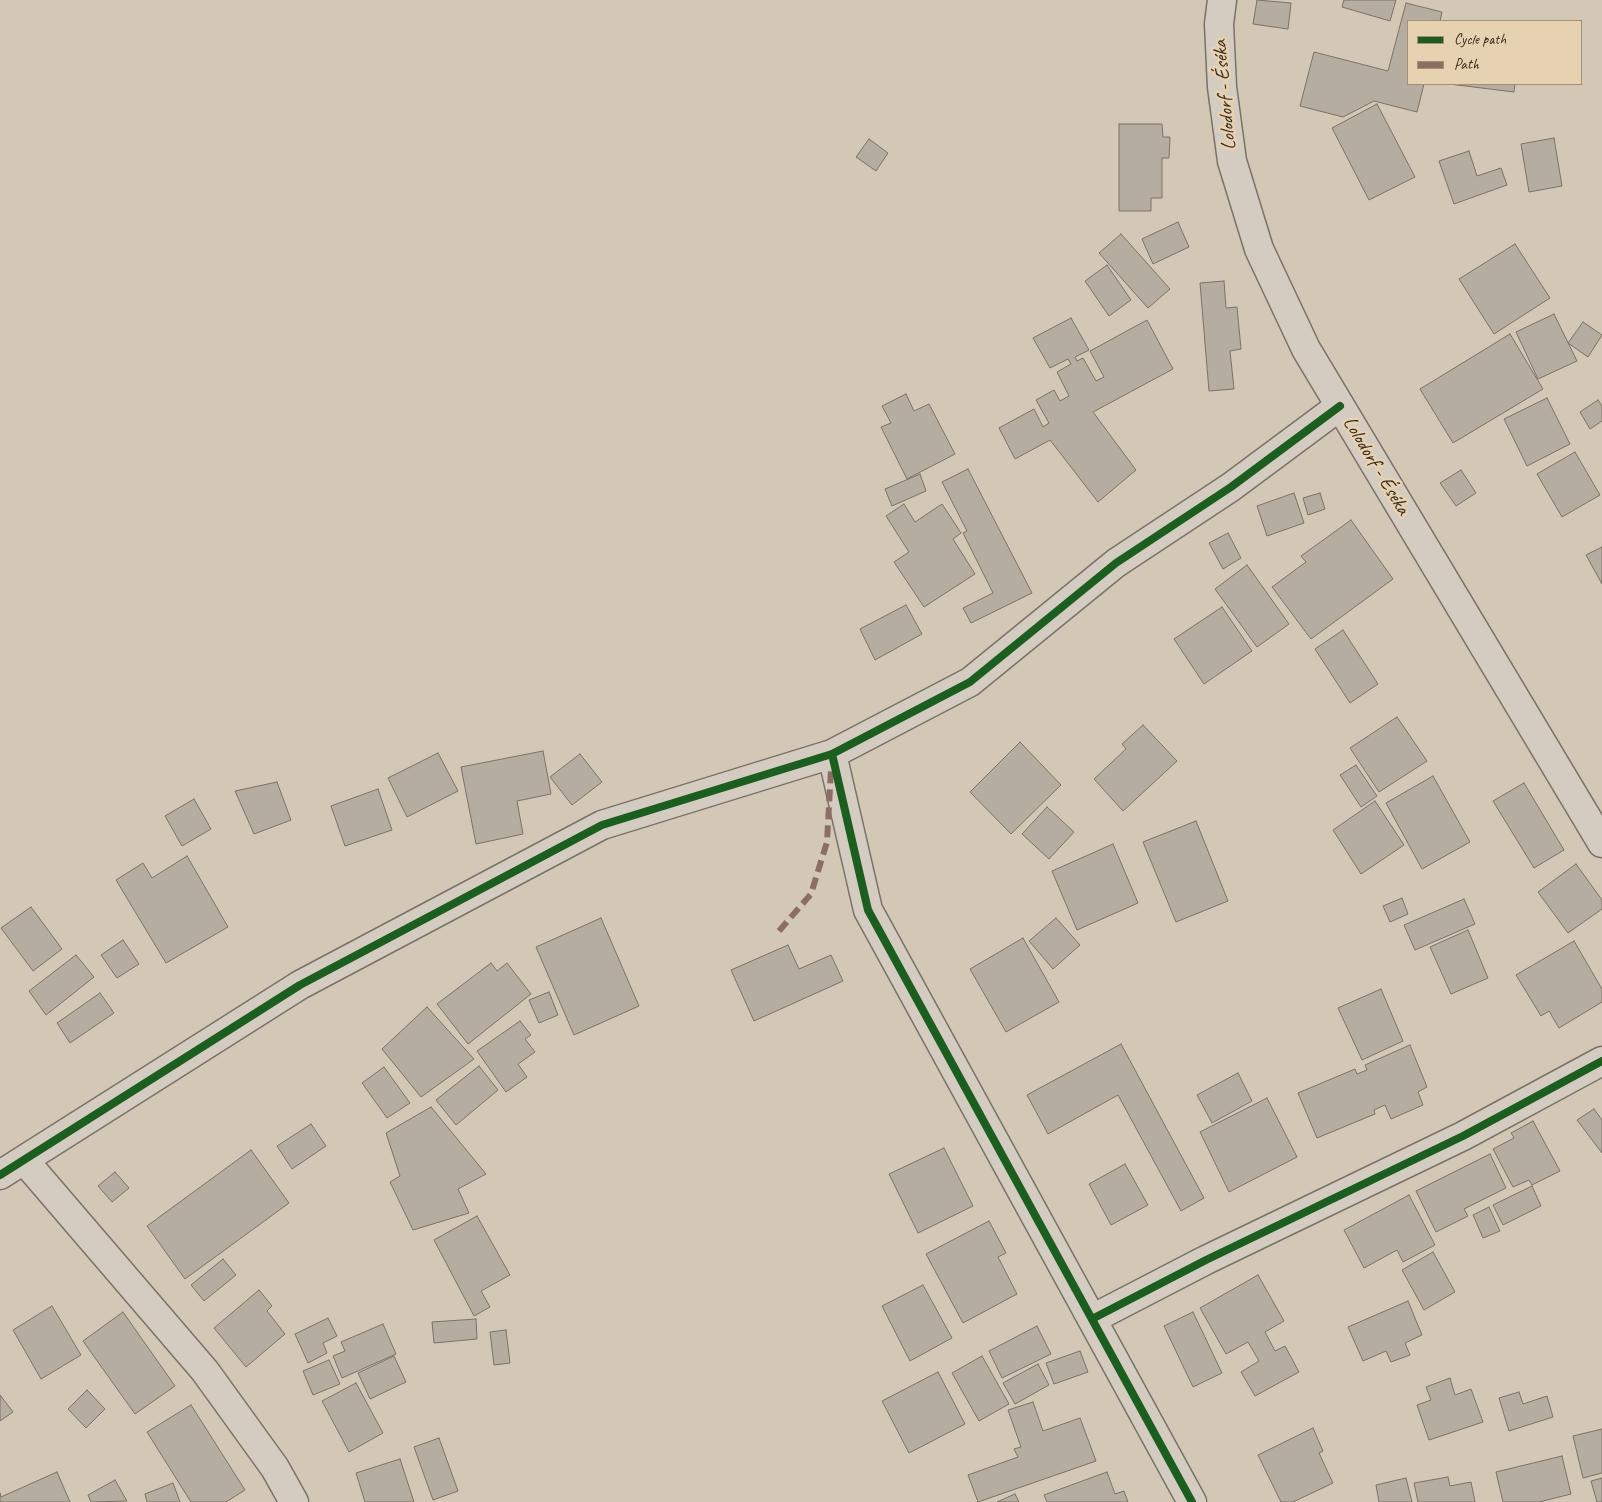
<!DOCTYPE html>
<html>
<head>
<meta charset="utf-8">
<style>
  body { margin:0 }
  #map { position:relative; width:1602px; height:1502px; overflow:hidden; background:#d3c8b6; font-family:Caveat,sans-serif }
  canvas { display:block }
  .legend { position:absolute; left:1407px; top:20px; width:175px; height:65px; box-sizing:border-box; background:#e6d2b0; border:1px solid #a28f76; margin:0; padding:6px 9px; list-style:none; font-size:15px; color:#3b2a1e }
  .legend li { display:flex; align-items:center; gap:10px; height:25px }
  .legend b { width:25px; border:1px solid #a28f76 }
</style>
</head>
<body>
<div id="map">
<canvas width="1602" height="1502"></canvas>
<ul class="legend">
<li><b style="height:6px;background:#1b5e20"></b>Cycle path</li>
<li><b style="height:6px;background:#8d6e63"></b>Path</li>
</ul>
</div>
<script>
const ctx = document.querySelector('canvas').getContext('2d');
ctx.lineJoin = 'round';
function fillPath(path, color) { ctx.fillStyle = color; ctx.fill(path, 'evenodd'); }
const toPath = rows => new Path2D(rows.map(r => 'M' + r).join(''));
function strokePath(path, color, width, dash) { ctx.strokeStyle = color; ctx.lineWidth = width; ctx.lineCap = dash ? 'butt' : 'round'; ctx.setLineDash(dash || []); ctx.stroke(path); }
function label(font, color, halo, rows, align = 'center') {
  ctx.font = font + ' Caveat,sans-serif'; ctx.lineWidth = 5; ctx.setLineDash([]); ctx.textBaseline = 'middle'; ctx.strokeStyle = halo; ctx.fillStyle = color; for (const [text, x, y, turn = 0] of rows) {
    ctx.save(); ctx.translate(x, y); ctx.rotate((+turn || 0) * Math.PI / 180); ctx.textAlign = isNaN(turn) ? turn : align; if (halo) ctx.strokeText(text, 0, 0); ctx.fillText(text, 0, 0); ctx.restore();
  }
}
const building = toPath([
  [1257,0,1291,3,1288,29,1253,24,1257,0],
  [1344,0,1396,0,1390,21,1342,7,1344,0],
  [1406,3,1442,12,1440,21,1408,21,1408,84,1424,84,1417,112,1374,101,1343,117,1300,106,1314,52,1388,71,1406,3],
  [1449,84,1515,84,1514,92,1449,84],
  [1377,104,1415,177,1369,200,1332,128,1377,104],
  [1119,124,1162,124,1163,137,1170,137,1169,158,1162,158,1162,198,1151,198,1151,211,1119,211,1119,124],
  [1554,138,1562,186,1529,192,1521,144,1554,138],
  [869,139,888,153,876,171,856,157,869,139],
  [1469,151,1477,176,1501,168,1507,185,1454,204,1439,161,1469,151],
  [1178,222,1189,247,1153,264,1142,239,1178,222],
  [1121,234,1170,289,1148,308,1099,253,1121,234],
  [1515,244,1550,298,1494,334,1459,279,1515,244],
  [1107,265,1131,300,1109,316,1085,281,1107,265],
  [1224,281,1226,308,1237,307,1241,349,1230,351,1234,389,1209,391,1200,283,1224,281],
  [1554,314,1577,361,1538,379,1516,332,1554,314],
  [1071,318,1089,350,1075,357,1077,361,1083,358,1096,381,1104,377,1090,351,1147,320,1173,369,1093,412,1136,470,1098,502,1050,440,1015,459,999,428,1034,409,1043,427,1049,423,1036,400,1054,390,1060,401,1069,396,1057,372,1071,364,1068,359,1050,368,1033,338,1071,318],
  [1583,322,1602,335,1588,357,1568,343,1583,322],
  [1510,334,1543,389,1453,443,1420,389,1510,334],
  [906,394,914,411,929,404,955,454,907,479,881,427,891,423,882,406,906,394],
  [1547,398,1570,444,1527,466,1504,419,1547,398],
  [1598,400,1602,406,1602,421,1590,429,1580,412,1598,400],
  [1575,452,1600,495,1562,517,1537,474,1575,452],
  [968,469,1032,593,971,623,963,608,993,593,963,533,967,531,942,482,968,469],
  [1461,470,1476,493,1456,506,1440,483,1461,470],
  [920,474,926,491,892,506,885,489,920,474],
  [1294,493,1304,523,1267,536,1257,506,1294,493],
  [1320,493,1325,509,1308,515,1303,498,1320,493],
  [904,504,915,522,942,504,961,533,953,539,975,574,924,607,894,562,909,552,886,516,904,504],
  [1351,520,1393,579,1311,639,1272,587,1306,562,1301,556,1351,520],
  [1228,533,1241,558,1223,569,1209,543,1228,533],
  [1602,547,1602,584,1586,555,1602,547],
  [1247,565,1289,624,1257,647,1215,589,1247,565],
  [906,605,922,634,875,660,860,629,906,605],
  [1222,607,1252,651,1204,684,1174,639,1222,607],
  [1343,630,1378,684,1350,703,1315,649,1343,630],
  [1397,717,1427,761,1379,792,1350,748,1397,717],
  [1143,725,1177,761,1123,811,1094,779,1126,749,1122,744,1143,725],
  [1020,742,1061,785,1011,834,970,792,1020,742],
  [543,751,551,794,517,801,523,834,476,844,461,767,543,751],
  [438,753,458,791,407,817,388,778,438,753],
  [580,754,602,782,572,805,550,777,580,754],
  [1356,765,1377,796,1361,807,1340,775,1356,765],
  [1433,776,1470,842,1422,869,1386,803,1433,776],
  [277,782,291,820,254,834,235,791,277,782],
  [1524,783,1564,850,1534,868,1493,801,1524,783],
  [378,789,392,830,345,846,331,806,378,789],
  [194,799,211,829,182,846,165,816,194,799],
  [1375,801,1404,845,1361,874,1333,830,1375,801],
  [1047,807,1074,832,1049,859,1022,834,1047,807],
  [1196,821,1228,901,1176,922,1143,842,1196,821],
  [1113,844,1138,903,1077,930,1052,871,1113,844],
  [187,856,228,927,166,963,116,880,143,863,152,878,187,856],
  [1576,864,1602,900,1602,909,1568,933,1538,892,1576,864],
  [1402,898,1408,914,1390,922,1383,906,1402,898],
  [1464,899,1475,924,1415,950,1404,925,1464,899],
  [31,907,62,949,33,971,1,928,31,907],
  [601,918,639,1006,574,1035,536,947,601,918],
  [1056,918,1080,945,1053,969,1029,941,1056,918],
  [1468,930,1488,978,1451,994,1430,947,1468,930],
  [1023,938,1059,1002,1006,1032,970,969,1023,938],
  [123,940,139,964,117,978,101,955,123,940],
  [1574,941,1602,989,1602,1002,1559,1028,1549,1011,1541,1016,1516,975,1574,941],
  [788,945,799,969,831,955,843,981,754,1021,731,970,788,945],
  [76,955,94,977,46,1015,29,991,76,955],
  [491,963,497,971,507,963,531,994,468,1044,437,1004,491,963],
  [1381,989,1403,1041,1362,1060,1338,1008,1381,989],
  [549,992,558,1015,539,1023,529,1000,549,992],
  [100,993,114,1013,70,1043,57,1023,100,993],
  [427,1007,474,1059,421,1097,382,1049,427,1007],
  [520,1021,531,1035,525,1039,535,1052,518,1064,527,1077,506,1092,477,1051,520,1021],
  [1121,1044,1204,1198,1181,1211,1118,1095,1048,1134,1027,1095,1121,1044],
  [1410,1045,1427,1087,1418,1092,1423,1105,1391,1119,1385,1105,1374,1110,1375,1114,1317,1138,1298,1093,1355,1069,1357,1074,1367,1070,1365,1065,1410,1045],
  [479,1066,498,1090,456,1125,436,1100,479,1066],
  [384,1067,410,1103,387,1118,362,1083,384,1067],
  [1238,1073,1252,1101,1212,1123,1197,1095,1238,1073],
  [1267,1098,1297,1157,1229,1192,1200,1132,1267,1098],
  [431,1107,486,1174,458,1189,469,1213,413,1230,390,1182,400,1176,386,1133,431,1107],
  [1594,1109,1602,1120,1602,1153,1577,1120,1594,1109],
  [1533,1121,1560,1171,1532,1185,1529,1180,1513,1187,1493,1149,1514,1138,1511,1133,1533,1121],
  [311,1124,326,1146,292,1169,277,1146,311,1124],
  [944,1148,973,1206,918,1233,889,1174,944,1148],
  [251,1150,289,1203,185,1279,147,1226,251,1150],
  [1490,1154,1506,1188,1464,1209,1468,1216,1436,1232,1416,1191,1490,1154],
  [1125,1164,1148,1205,1111,1225,1089,1184,1125,1164],
  [115,1172,129,1188,112,1202,98,1186,115,1172],
  [1532,1186,1541,1206,1503,1225,1493,1205,1532,1186],
  [1409,1195,1435,1245,1403,1262,1397,1250,1364,1268,1344,1230,1409,1195],
  [1489,1207,1500,1231,1483,1238,1473,1215,1489,1207],
  [477,1216,510,1275,481,1291,490,1307,474,1316,434,1240,477,1216],
  [989,1221,1006,1253,998,1257,1017,1294,963,1323,926,1254,989,1221],
  [1433,1252,1455,1292,1424,1310,1402,1270,1433,1252],
  [223,1259,236,1275,204,1301,191,1285,223,1259],
  [1258,1275,1284,1321,1265,1332,1275,1351,1285,1346,1299,1372,1255,1396,1241,1372,1259,1361,1248,1342,1226,1354,1200,1308,1258,1275],
  [923,1285,952,1338,910,1361,882,1306,923,1285],
  [259,1290,272,1306,267,1311,285,1334,246,1367,214,1328,259,1290],
  [1408,1301,1422,1335,1405,1343,1410,1355,1391,1362,1386,1351,1363,1361,1348,1327,1408,1301],
  [52,1306,81,1355,41,1379,13,1330,52,1306],
  [123,1312,175,1386,135,1414,83,1341,123,1312],
  [1193,1312,1222,1373,1193,1387,1164,1326,1193,1312],
  [328,1318,337,1336,323,1343,327,1353,308,1363,295,1334,328,1318],
  [476,1319,477,1339,434,1343,432,1322,476,1319],
  [383,1324,396,1354,342,1378,333,1356,345,1351,341,1342,383,1324],
  [1037,1326,1051,1354,1002,1378,989,1351,1037,1326],
  [506,1330,510,1363,494,1365,490,1332,506,1330],
  [1080,1351,1088,1372,1054,1384,1046,1363,1080,1351],
  [394,1356,406,1382,370,1399,358,1373,394,1356],
  [982,1356,1009,1404,979,1421,952,1373,982,1356],
  [329,1360,340,1384,313,1395,303,1371,329,1360],
  [1038,1364,1049,1385,1015,1404,1003,1383,1038,1364],
  [938,1372,965,1424,909,1453,882,1401,938,1372],
  [1450,1378,1455,1395,1471,1389,1483,1422,1429,1440,1417,1405,1431,1400,1426,1387,1450,1378],
  [356,1383,383,1433,349,1452,322,1401,356,1383],
  [87,1390,105,1409,86,1428,68,1409,87,1390],
  [1519,1392,1523,1404,1547,1396,1553,1417,1509,1431,1499,1398,1519,1392],
  [0,1395,13,1412,0,1421,0,1395],
  [1033,1402,1043,1431,1080,1418,1096,1461,978,1502,968,1475,1018,1457,1014,1449,1021,1447,1008,1410,1033,1402],
  [191,1405,245,1490,226,1502,191,1502,147,1432,191,1405],
  [1313,1428,1323,1451,1319,1453,1333,1483,1293,1502,1281,1502,1258,1455,1313,1428],
  [1602,1429,1602,1473,1583,1478,1573,1436,1602,1429],
  [439,1438,458,1491,433,1500,414,1447,439,1438],
  [1562,1456,1571,1494,1539,1502,1503,1502,1496,1472,1562,1456],
  [400,1459,414,1502,365,1502,356,1473,400,1459],
  [57,1472,70,1502,0,1502,0,1493,1,1497,57,1472],
  [1107,1472,1115,1494,1124,1491,1128,1502,1047,1502,1044,1495,1107,1472],
  [1448,1477,1450,1486,1471,1482,1475,1502,1418,1502,1414,1483,1448,1477],
  [1406,1478,1412,1502,1379,1502,1376,1485,1406,1478],
  [1602,1478,1602,1502,1597,1502,1591,1481,1602,1478],
  [115,1480,127,1501,91,1502,88,1495,115,1480],
  [173,1483,180,1502,147,1502,145,1494,173,1483],
  [1015,1494,1019,1502,997,1502,1015,1494]
]);
const minor = toPath([
  [832,754,868,910,1192,1502],
  [24,1160,205,1371,275,1468,294,1502],
  [0,1175,300,985,602,825,832,754,970,682,1116,563,1231,487,1340,406],
  [1092,1319,1206,1260,1463,1136,1602,1061]
]);
const primary = toPath([
  [1222,0,1219,24,1222,87,1232,161,1259,249,1306,349,1602,843]
]);
const quiet = toPath([
  [779,931,811,894,827,842,831,769]
]);
const cycleway = toPath([
  [832,754,868,910,1192,1502],
  [0,1175,300,985,602,825,832,754,970,682,1116,563,1231,487,1340,406],
  [1092,1319,1206,1260,1463,1136,1602,1061]
]);
const streetNames = [
  ["Lolodorf - Éséka",1225,95,-95],
  ["Lolodorf - Éséka",1376,466,59]
];
fillPath(building, '#b5ada0');
strokePath(building, '#7a7267', 1);
strokePath(minor, '#7a7267', 31);
strokePath(primary, '#7a7267', 31);
strokePath(minor, '#d4ccc0', 28);
strokePath(primary, '#d4ccc0', 28);
strokePath(quiet, '#8d6e63', 6, [12, 6]);
strokePath(cycleway, '#1b5e20', 8);
label('20px', '#3b2a1e', '#e6d2b0', streetNames);
</script>
</body>
</html>
